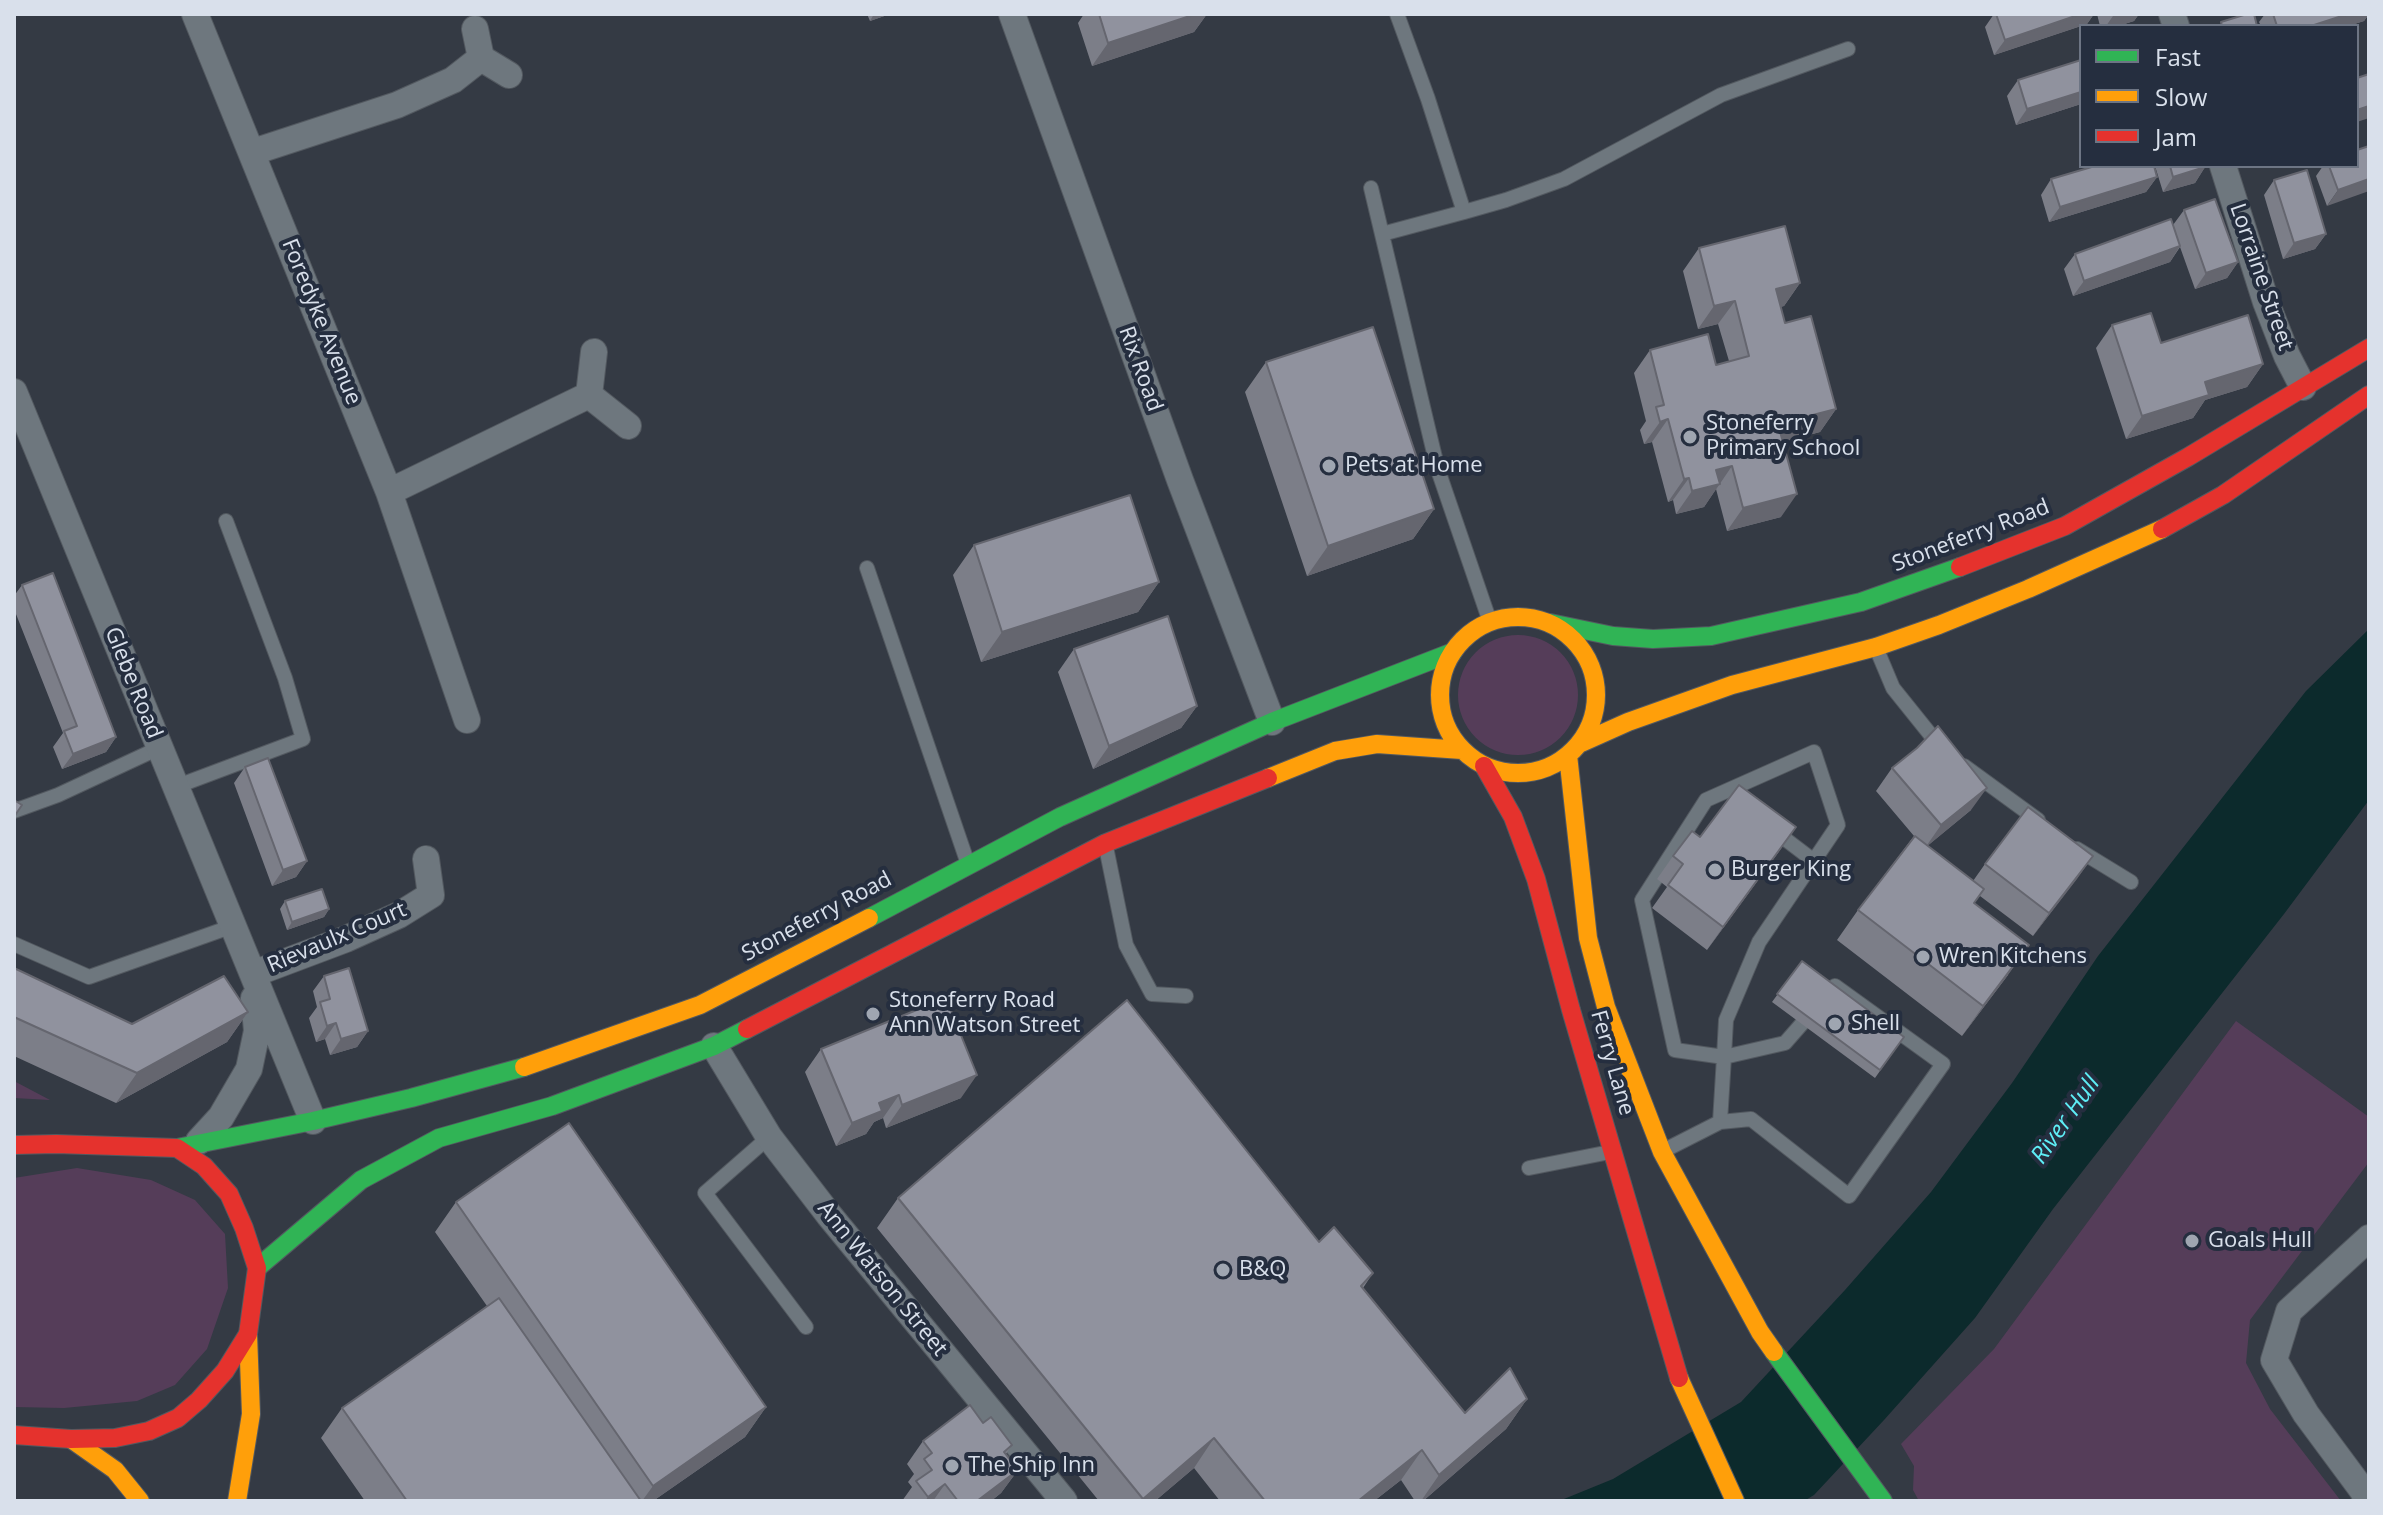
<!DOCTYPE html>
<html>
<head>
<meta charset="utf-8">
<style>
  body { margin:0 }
  #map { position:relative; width:2383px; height:1515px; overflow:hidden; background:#343a44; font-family:"Open Sans",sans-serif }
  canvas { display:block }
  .frame { position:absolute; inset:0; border:16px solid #d9e0eb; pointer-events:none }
  .legend { position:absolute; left:2079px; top:24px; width:280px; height:144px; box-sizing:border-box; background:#252e3f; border:2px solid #6d7584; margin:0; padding:10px 14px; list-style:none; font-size:24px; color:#d9e0eb }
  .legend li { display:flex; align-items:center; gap:16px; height:40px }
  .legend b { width:40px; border:2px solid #6d7584 }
</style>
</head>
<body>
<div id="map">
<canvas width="2383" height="1515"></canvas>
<div class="frame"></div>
<ul class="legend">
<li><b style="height:10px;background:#30b455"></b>Fast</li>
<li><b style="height:10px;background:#ff9f0a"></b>Slow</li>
<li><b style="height:10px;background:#e5322d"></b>Jam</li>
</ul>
</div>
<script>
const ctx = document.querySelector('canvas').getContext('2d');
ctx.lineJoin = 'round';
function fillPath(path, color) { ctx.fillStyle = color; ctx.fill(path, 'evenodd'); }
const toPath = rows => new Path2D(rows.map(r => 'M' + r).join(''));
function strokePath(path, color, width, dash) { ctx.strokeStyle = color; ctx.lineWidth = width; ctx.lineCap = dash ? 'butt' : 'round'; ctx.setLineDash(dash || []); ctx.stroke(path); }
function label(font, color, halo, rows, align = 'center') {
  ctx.font = font + ' "Open Sans",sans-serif'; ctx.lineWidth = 8; ctx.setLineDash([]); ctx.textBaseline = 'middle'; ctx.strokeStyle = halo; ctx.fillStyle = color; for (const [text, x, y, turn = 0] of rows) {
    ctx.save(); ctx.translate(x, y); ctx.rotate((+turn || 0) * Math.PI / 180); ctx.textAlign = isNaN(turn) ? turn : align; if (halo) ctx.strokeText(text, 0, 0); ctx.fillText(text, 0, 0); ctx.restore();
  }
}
const green = toPath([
  '1458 695a60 60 0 1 1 120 0a60 60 0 1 1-120 0Z',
  [2236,1021,2369,1117,2369,1162,2250,1320,2246,1363,2270,1409,2341,1501,1919,1501,1913,1490,1914,1466,1901,1444,1994,1349],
  [14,1081,50,1100,14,1098],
  [77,1168,151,1180,195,1200,225,1234,228,1288,207,1349,175,1385,137,1401,64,1408,14,1407,14,1178]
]);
const water = toPath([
  [2369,629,2369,800,2284,914,2053,1209,1975,1318,1884,1420,1814,1495,1804,1501,1559,1501,1613,1479,1741,1402,1845,1290,1931,1192,2012,1083,2098,956,2306,691]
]);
const lane = toPath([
  [1371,188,1438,470,1490,622],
  [1464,212,1506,200,1564,179,1721,95,1848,49],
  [1382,234,1464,212,1428,99,1397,14],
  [867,568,967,861],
  [1877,650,1893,688,1942,749],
  [1964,766,2038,820],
  [175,787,303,739,285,678,226,521],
  [14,811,58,795,159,748],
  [1772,829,1814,861],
  [1106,847,1126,945,1152,994,1186,996],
  [2077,849,2131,882],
  [14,944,89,977,233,926],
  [1720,1122,1751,1119,1849,1196,1943,1064,1835,986,1832,989],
  [769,1137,705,1193,806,1327],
  [1665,1150,1720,1122,1724,1057,1726,1020,1759,942,1838,825,1814,752,1706,800,1642,900,1675,1050,1724,1057,1785,1043,1813,1011],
  [1529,1168,1610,1152]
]);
const street = toPath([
  [195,14,389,492,467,720],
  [1012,14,1180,480,1272,722],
  [2172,14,2176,26],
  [475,29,481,58,509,75],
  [253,152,397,105,453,80,481,58],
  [2223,166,2266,302,2287,356,2303,387],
  [594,352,589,395,628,426],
  [14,392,313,1121],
  [389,492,589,395],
  [253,974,346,939,399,915,431,895,426,859],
  [714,1046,769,1137,829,1215,1064,1501],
  [199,1141,221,1117,249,1069,257,1031,254,998],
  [2367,1501,2363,1491,2306,1414,2274,1360,2289,1311,2369,1238]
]);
const fast = toPath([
  [1550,623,1613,636,1653,639,1711,636,1861,602,1960,567],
  [869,918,1060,817,1272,722,1453,652],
  [177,1148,313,1121,411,1098,524,1067],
  [257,1268,361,1180,439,1138,552,1106,714,1046,747,1029],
  [1774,1352,1883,1501]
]);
const slow = toPath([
  '1440 695a78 78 0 1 1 156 0a78 78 0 1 1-156 0Z',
  [1581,743,1628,722,1732,685,1876,647,1939,625,2028,589,2162,529],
  [1568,755,1588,938,1606,1007,1662,1152,1760,1332,1774,1352],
  [1268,778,1335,751,1377,744,1462,750],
  [524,1067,700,1005,869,918],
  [1679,1378,1735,1501],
  [71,1439,115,1470,140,1501],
  [237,1501,251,1414,248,1334]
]);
const jam = toPath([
  [2162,529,2223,495,2369,395],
  [1960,567,2065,526,2188,457,2369,348],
  [1484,766,1513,817,1536,879,1571,1010,1679,1378],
  [747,1029,1106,843,1268,778],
  [14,1145,56,1144,177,1148,204,1166,229,1194,244,1228,257,1268,248,1334,225,1371,199,1400,178,1418,149,1431,115,1438,71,1439,14,1435]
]);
const wall = toPath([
  [867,14,890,14,870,21],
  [1084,14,1207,14,1194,32,1092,66,1078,23],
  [1994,14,2094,14,2087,24,1994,55,1985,27],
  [2097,14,2139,14,2134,21,2118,26,2100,26],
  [2265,14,2369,14,2364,21,2348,26,2261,26,2259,22],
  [2081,60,2081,104,2016,125,2007,96,2018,80],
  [2369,146,2327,206,2316,176,2323,166,2329,166],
  [2155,166,2205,166,2205,167,2195,183,2163,192],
  [2157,177,2146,192,2049,222,2041,195,2051,179],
  [2274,180,2326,234,2315,249,2283,259,2264,195],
  [2184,210,2238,262,2227,278,2195,289,2180,247,2170,262,2073,296,2064,269,2075,254,2173,225],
  [1699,248,1800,283,1784,306,1780,307,1785,323,1836,409,1820,432,1783,442,1781,517,1727,531,1716,489,1704,507,1676,514,1673,500,1668,502,1652,442,1644,444,1640,430,1646,421,1634,373,1650,350,1716,365,1729,361,1718,324,1698,329,1683,271],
  [2112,325,2161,343,2263,364,2247,387,2205,400,2193,418,2126,439,2096,348],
  [1266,362,1434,509,1413,539,1307,576,1245,392],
  [974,545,1159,582,1138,612,981,662,953,575],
  [22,585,116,737,106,752,62,769,53,747,63,733,14,609,14,596],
  [1074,649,1197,706,1181,728,1093,769,1058,672],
  [1917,748,1971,810,1927,846,1973,881,1985,864,2093,856,2033,936,1980,896,1974,903,2008,975,1962,1036,1837,940,1858,910,1914,836,1876,791,1892,768],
  [245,767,307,861,296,877,272,886,234,783],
  [1700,837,1780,850,1707,950,1652,908,1667,887,1657,879,1673,856],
  [285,901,329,909,324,917,287,930,280,909],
  [1802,961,1904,1037,1875,1078,1772,1002],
  [14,968,132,1024,248,1012,227,1042,116,1103,14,1056],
  [324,976,368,1031,357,1047,330,1055,325,1039,316,1042,309,1018,317,1007,313,991],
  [821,1049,961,1098,886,1128,883,1118,874,1122,866,1134,836,1146,805,1072],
  [898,1198,1319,1242,1373,1273,1363,1288,1465,1413,1527,1399,1506,1429,1423,1501,1415,1501,1401,1480,1374,1501,1220,1501,1194,1468,1155,1501,1099,1501,877,1228],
  [456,1202,766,1407,745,1437,653,1501,365,1501,321,1438,342,1408,487,1306,435,1232],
  [983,1423,1012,1445,1006,1454,1018,1470,1001,1493,991,1501,902,1501,912,1487,908,1482,914,1474,907,1464,923,1441]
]);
const shadedWall = toPath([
  [874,14,890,14,870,21],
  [1196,14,1207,14,1194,32,1092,66,1108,43],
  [2081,14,2094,14,2087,24,1994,55,2005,40],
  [2119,14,2139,14,2134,21,2118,26,2106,26,2113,16],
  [2348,14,2369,14,2364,21,2348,26,2311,26],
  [2081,92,2081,104,2016,125,2027,109],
  [2369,106,2369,118,2357,122,2357,110],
  [2205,167,2195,183,2163,192,2173,177],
  [2157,177,2146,192,2049,222,2060,207],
  [2369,179,2369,191,2327,206,2338,190],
  [2326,234,2315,249,2283,259,2294,243],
  [2180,246,2170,262,2073,296,2084,281],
  [2238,262,2227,278,2195,289,2206,273],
  [1800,283,1784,306,1759,312,1776,289],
  [1735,301,1718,324,1698,329,1714,306],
  [2263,364,2247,387,2205,400,2193,418,2126,439,2142,416,2205,382],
  [1836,409,1820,432,1762,447,1778,424],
  [1668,419,1652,442,1644,444,1660,422],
  [1732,466,1704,507,1676,514,1692,491,1716,470],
  [1689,478,1673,500,1668,502,1684,479],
  [1797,494,1781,517,1727,531,1743,508],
  [1434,509,1413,539,1307,576,1328,546],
  [1159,582,1138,612,981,662,1002,632],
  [1197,706,1181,728,1093,769,1109,746],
  [116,737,106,752,62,769,73,754],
  [1987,788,1971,810,1925,848,1941,825],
  [1796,827,1780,850,1707,950,1723,927],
  [2093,856,2077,879,2033,936,2049,913],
  [307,861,296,877,272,886,283,870],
  [329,909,324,917,287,930,292,922],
  [2029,945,2008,975,1962,1036,1983,1006],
  [248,1012,227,1042,116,1103,137,1073],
  [336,1023,325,1039,316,1042,327,1026],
  [368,1031,357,1047,330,1055,341,1039],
  [977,1075,961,1098,886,1128,902,1105],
  [899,1095,883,1118,874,1122,866,1134,836,1146,852,1123,879,1103],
  [1527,1399,1506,1429,1423,1501,1421,1501,1439,1475],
  [766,1407,745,1437,653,1501,642,1501,653,1486],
  [1214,1438,1194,1468,1155,1501,1141,1501],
  [1422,1450,1401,1480,1374,1501,1358,1501],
  [1018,1470,1001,1493,991,1501,977,1501],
  [945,1484,933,1501,925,1501,928,1497]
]);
const building = toPath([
  [1099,14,1196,14,1108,43,1099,14],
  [1996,14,2081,14,2005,40,1996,14],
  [2247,14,2254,14,2257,26,2222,26,2221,22,2247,14],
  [2273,14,2348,14,2311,26,2277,26,2273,14],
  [2081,60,2081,92,2027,109,2018,80,2081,60],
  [2369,74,2369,106,2357,110,2357,78,2369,74],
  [2369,146,2369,179,2338,190,2329,166,2357,166,2357,150,2369,146],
  [2095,166,2154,166,2157,177,2060,207,2051,179,2095,166],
  [2170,166,2205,166,2205,167,2173,177,2170,166],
  [2307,170,2326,234,2294,243,2274,180,2307,170],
  [2215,199,2238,262,2206,273,2184,210,2215,199],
  [2171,219,2180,246,2084,281,2075,254,2171,219],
  [1785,226,1800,283,1776,289,1785,323,1811,316,1836,409,1778,424,1797,494,1743,508,1732,466,1716,470,1720,484,1692,491,1689,478,1684,479,1668,419,1660,422,1656,407,1664,405,1650,350,1708,334,1716,365,1749,356,1735,301,1714,306,1699,248,1785,226],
  [2151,313,2161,343,2248,315,2263,364,2205,382,2209,395,2142,416,2112,325,2151,313],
  [1373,327,1434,509,1328,546,1266,362,1373,327],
  [1130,495,1159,582,1002,632,974,545,1130,495],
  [53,573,116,737,73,754,64,731,77,726,22,585,53,573],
  [1168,616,1197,706,1109,746,1074,649,1168,616],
  [1938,726,1987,788,1941,825,1892,768,1917,748,1938,726],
  [268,758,307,861,283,870,245,767,268,758],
  [1739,785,1796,827,1723,927,1668,885,1683,864,1673,856,1692,831,1700,837,1739,785],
  [14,800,22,805,14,817,14,800],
  [2028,807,2093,856,2049,913,1985,864,2028,807],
  [1915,836,1984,889,1974,903,2029,945,1983,1006,1858,910,1915,836],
  [322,889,329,909,292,922,285,901,322,889],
  [1802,961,1904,1037,1880,1070,1777,994,1802,961],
  [14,968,132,1024,224,976,248,1012,137,1073,14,1017,14,968],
  [349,968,368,1031,341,1039,336,1023,327,1026,320,1002,330,999,324,976,349,968],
  [946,998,977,1075,902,1105,899,1095,879,1103,882,1111,852,1123,821,1049,946,998],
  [1127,1000,1319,1242,1334,1227,1373,1273,1361,1286,1465,1413,1510,1368,1527,1399,1439,1475,1422,1450,1358,1501,1265,1501,1214,1438,1143,1499,898,1198,1127,1000],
  [569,1123,766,1407,653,1486,456,1202,569,1123],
  [499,1298,641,1501,407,1501,342,1408,499,1298],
  [970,1405,983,1423,991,1417,1012,1445,1004,1452,1018,1470,977,1501,958,1501,945,1484,928,1497,916,1481,932,1470,924,1459,932,1453,923,1441,970,1405]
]);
const markers = [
  [1690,437,8,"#9fa6b1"],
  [1329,466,8,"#9fa6b1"],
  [1715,870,8,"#9fa6b1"],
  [1923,957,8,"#9fa6b1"],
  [873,1014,8,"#9fa6b1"],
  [1835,1024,8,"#9fa6b1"],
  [2192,1241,8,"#9fa6b1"],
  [1223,1270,8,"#9fa6b1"],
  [952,1466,8,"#9fa6b1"]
];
const streetNames = [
  ["Lorraine Street",2261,277,71],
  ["Foredyke Avenue",321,322,68],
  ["Rix Road",1140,369,70],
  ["Stoneferry Road",1971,536,-21],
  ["Glebe Road",133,683,68],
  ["Stoneferry Road",817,917,-28],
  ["Rievaulx Court",337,938,-23],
  ["Ferry Lane",1612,1063,74],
  ["Ann Watson Street",882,1279,51]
];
const poiNames = [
  ["Stoneferry",1706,424],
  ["Primary School",1706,449],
  ["Pets at Home",1345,466],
  ["Burger King",1731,870],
  ["Wren Kitchens",1939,957],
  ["Stoneferry Road",889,1001],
  ["Ann Watson Street",889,1026],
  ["Shell",1851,1024],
  ["Goals Hull",2208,1241],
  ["B&Q",1239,1270],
  ["The Ship Inn",968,1466]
];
const waterNames = [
  ["River Hull",2066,1120,-55]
];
fillPath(green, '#553d59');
fillPath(water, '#0c2a2c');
strokePath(lane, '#535960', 16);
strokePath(street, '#535960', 28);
strokePath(fast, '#535960', 20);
strokePath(slow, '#535960', 20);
strokePath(jam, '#535960', 20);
strokePath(lane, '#6e777e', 14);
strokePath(street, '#6e777e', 26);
strokePath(fast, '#30b455', 18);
strokePath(slow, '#ff9f0a', 18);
strokePath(jam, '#e5322d', 18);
fillPath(wall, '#7c7e88');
fillPath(shadedWall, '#65666f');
fillPath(building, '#90929e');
strokePath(building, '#65666f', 2);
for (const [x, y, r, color] of markers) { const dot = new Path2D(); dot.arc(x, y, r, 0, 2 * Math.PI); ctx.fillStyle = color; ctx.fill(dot); strokePath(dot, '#252e3f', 3); }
label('22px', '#d9e0eb', '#252e3f', streetNames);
label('22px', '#d9e0eb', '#252e3f', poiNames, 'left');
label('italic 24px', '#5eedf6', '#252e3f', waterNames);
</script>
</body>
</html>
